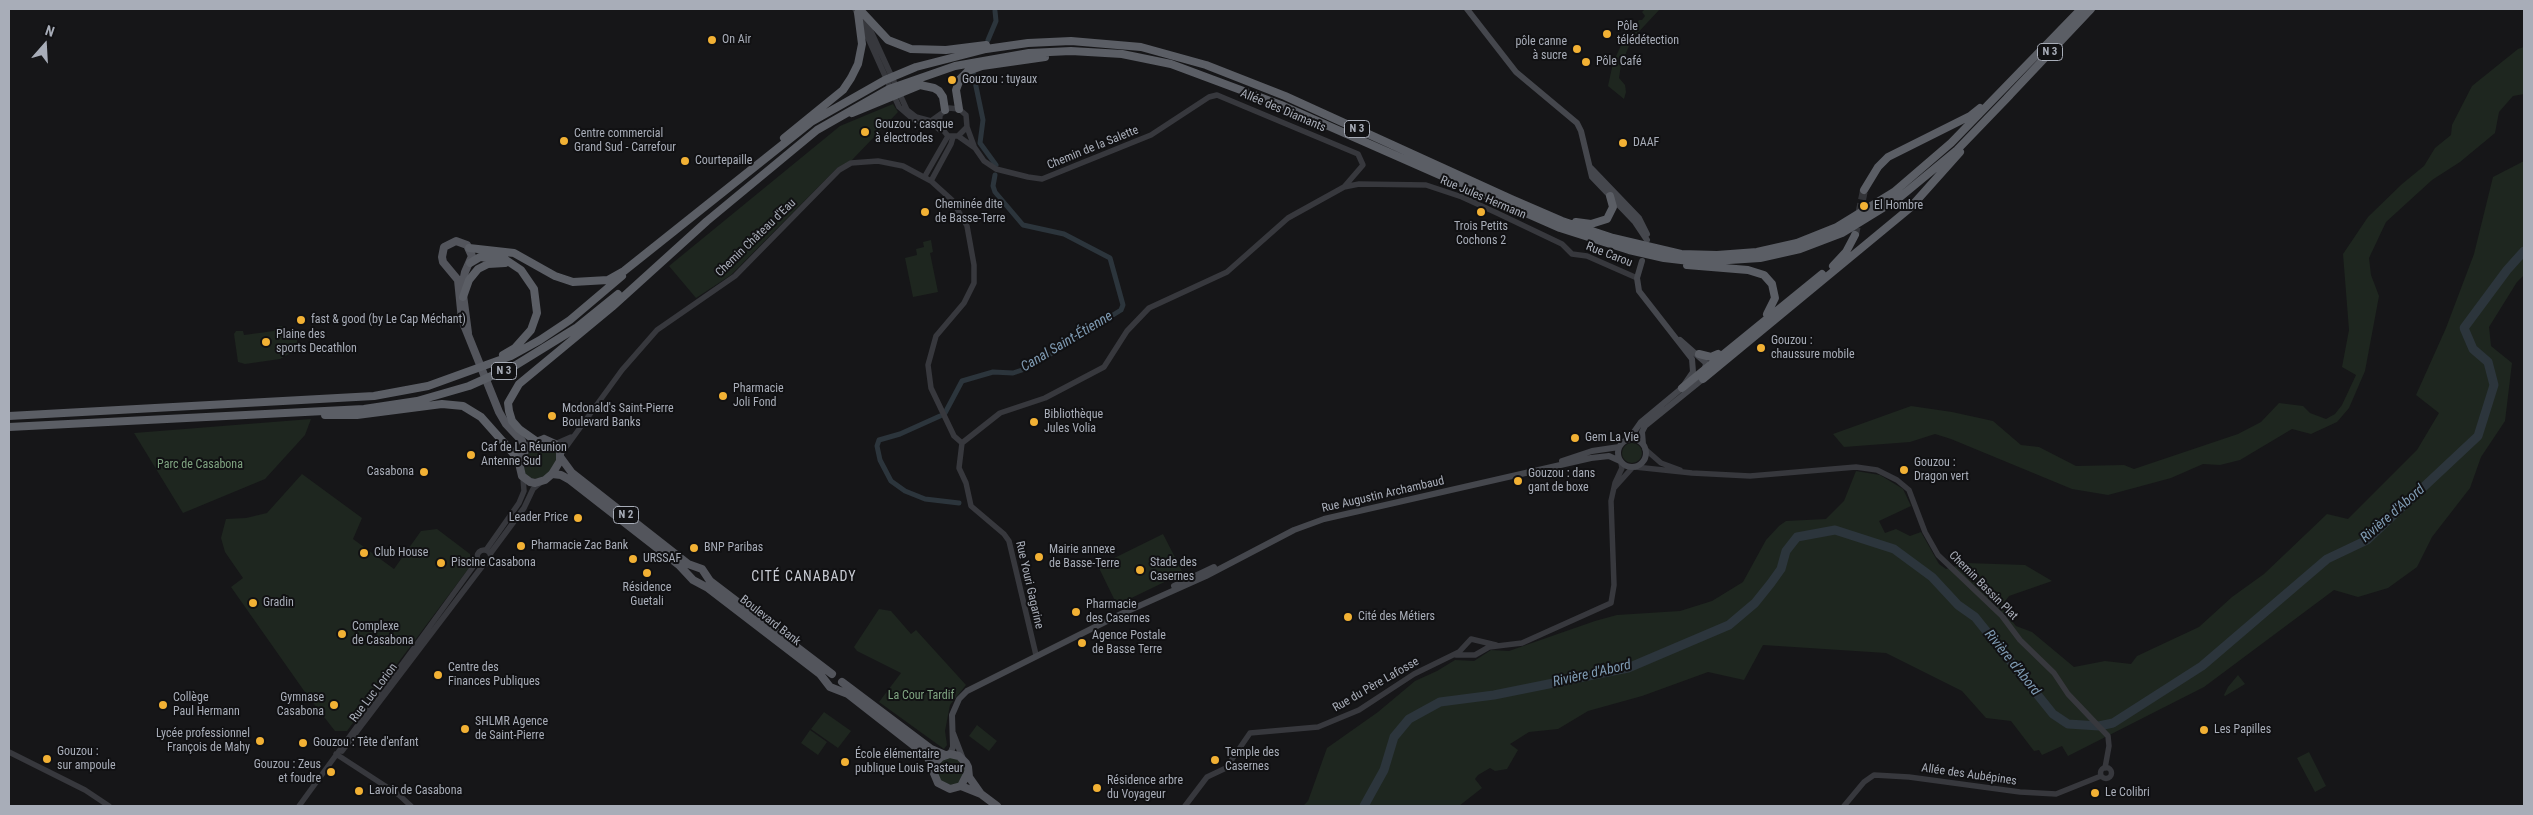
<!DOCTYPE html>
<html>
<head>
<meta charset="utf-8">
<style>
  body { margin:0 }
  #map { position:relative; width:2533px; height:815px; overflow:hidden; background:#161618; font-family:"Roboto Condensed",sans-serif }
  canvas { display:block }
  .frame { position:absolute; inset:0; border:10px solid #a8adb8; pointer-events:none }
  .north { position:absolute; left:20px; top:20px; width:50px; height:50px; -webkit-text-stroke:4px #111113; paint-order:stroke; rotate:19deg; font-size:14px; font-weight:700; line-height:20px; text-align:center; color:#a8adb8 }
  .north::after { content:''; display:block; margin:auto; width:18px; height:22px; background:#a8adb8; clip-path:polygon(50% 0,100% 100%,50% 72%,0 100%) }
</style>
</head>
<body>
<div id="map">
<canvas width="2533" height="815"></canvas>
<div class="frame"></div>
<div class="north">N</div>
</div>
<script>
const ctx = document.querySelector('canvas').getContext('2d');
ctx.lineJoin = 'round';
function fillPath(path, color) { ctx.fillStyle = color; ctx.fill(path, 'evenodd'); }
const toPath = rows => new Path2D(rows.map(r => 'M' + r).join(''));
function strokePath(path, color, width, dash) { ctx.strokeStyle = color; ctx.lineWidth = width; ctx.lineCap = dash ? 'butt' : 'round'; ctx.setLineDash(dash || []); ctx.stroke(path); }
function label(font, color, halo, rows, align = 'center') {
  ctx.font = font + ' "Roboto Condensed",sans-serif'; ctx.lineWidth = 4; ctx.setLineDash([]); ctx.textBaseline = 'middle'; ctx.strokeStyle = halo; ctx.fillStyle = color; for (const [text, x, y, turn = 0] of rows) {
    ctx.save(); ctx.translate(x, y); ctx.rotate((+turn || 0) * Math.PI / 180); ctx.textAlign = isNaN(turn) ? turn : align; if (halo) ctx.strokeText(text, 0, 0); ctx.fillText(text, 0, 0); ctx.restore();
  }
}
const green = toPath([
  [1645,9,1660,9,1632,39,1621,65,1619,78,1625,85,1626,92,1624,99,1608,86,1613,63,1623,41,1630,34,1639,20,1642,20,1645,16,1642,12],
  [2524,47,2524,94,2513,96,2499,112,2495,133,2460,162,2432,180,2386,222,2369,258,2371,275,2379,296,2365,371,2349,408,2337,422,2311,434,2292,429,2240,460,2220,465,2203,464,2171,478,2108,495,2072,489,1951,439,1935,434,1910,442,1844,447,1833,434,1911,406,1952,412,1993,421,2021,445,2039,447,2076,466,2124,465,2134,469,2238,434,2261,422,2279,403,2303,406,2310,413,2326,419,2335,414,2342,405,2356,375,2342,367,2349,330,2343,254,2368,217,2402,184,2424,166,2435,148,2451,135,2452,125,2472,86,2518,49],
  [893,104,898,112,852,160,837,168,731,275,696,298,669,266,840,126],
  [2524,161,2524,275,2517,282,2489,327,2491,346,2512,363,2505,421,2481,457,2470,488,2432,537,2417,567,2388,588,2358,597,2334,590,2204,687,2068,756,2062,746,2042,755,2039,750,2034,751,2011,721,1986,718,1962,691,1886,653,1763,645,1744,680,1708,672,1642,696,1588,711,1558,729,1529,732,1510,744,1518,750,1507,769,1495,771,1490,768,1478,775,1475,779,1482,788,1459,806,1303,806,1308,801,1327,748,1378,712,1415,681,1437,671,1455,660,1474,661,1491,650,1509,651,1595,621,1617,615,1680,611,1712,601,1743,582,1766,540,1779,526,1786,521,1826,519,1844,501,1856,471,1880,475,1903,489,1911,506,1879,521,1885,533,1896,529,1910,536,1921,532,1939,564,1946,569,1966,563,2025,565,2052,581,2009,596,2001,607,2016,626,2032,632,2074,667,2105,661,2131,664,2137,656,2199,627,2232,597,2264,574,2327,514,2348,519,2417,450,2439,413,2416,395,2446,328,2474,254,2493,177],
  [931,240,933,252,930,253,938,292,913,297,905,258,917,255,916,249,924,247,923,242],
  [283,326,287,331,296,332,298,349,280,359,245,364,238,362,234,334,236,331,243,331,244,335,274,331,276,327],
  [311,419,305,435,265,479,183,513,134,433],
  [544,443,557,450,557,463,544,478,531,479,525,474,522,464,524,457,536,446],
  '1622 453a10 10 0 1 1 20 0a10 10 0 1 1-20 0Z',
  [302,474,362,518,353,539,394,569,421,531,437,529,470,554,472,564,347,731,335,731,307,695,231,587,243,578,225,552,221,538,226,519,246,518,267,513],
  [1163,534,1183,573,1117,605,1098,566],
  [879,609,891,611,911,634,916,630,966,685,950,705,945,731,947,745,944,749,879,702,901,673,857,651,854,647],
  [2238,675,2245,684,2225,696,2224,695,2228,687],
  [824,712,851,731,838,748,811,729],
  [977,725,997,741,989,751,969,736],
  [810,730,827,742,818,755,801,743],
  [2309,752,2326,786,2315,792,2297,758],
  '937 771a14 14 0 1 1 28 0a14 14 0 1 1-28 0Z'
]);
const canal = toPath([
  [988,40,996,21,995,11],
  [973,72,983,120,980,143,996,165],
  [945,413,962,381,993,372,1013,373,1028,368,1121,310,1123,305,1110,258,1064,234,1023,225,995,192,993,186,995,175],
  [940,416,900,434,879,440,877,446,880,460,891,481,905,491,925,499,959,503]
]);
const river = toPath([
  [1364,806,1384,770,1394,737,1409,719,1440,702,1494,695,1628,668,1729,625,1755,603,1771,583,1781,569,1786,551,1797,537,1835,530,1894,549,1932,577,1958,605,1975,617,2053,714,2068,724,2099,726,2113,723,2202,666,2327,559,2367,540,2478,436,2494,385,2488,362,2473,349,2464,328,2507,270,2524,251]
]);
const trunkTunnel = toPath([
  [1855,235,1864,190]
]);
const tertiary = toPath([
  [855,9,899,107,914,120,935,126,940,130],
  [864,16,907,110,916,117,931,121,949,108,959,109,966,115,967,127,958,136,948,136,939,125,940,116],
  [967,127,974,146],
  [958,136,975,148,984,161,996,169,1028,177,1042,179,1151,135,1209,97,1217,95,1358,154,1363,165,1344,187],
  [925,176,948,136],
  [931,181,951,144,953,137],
  [555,444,571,437],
  [1645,449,1661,463,1680,470],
  [561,454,622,370,657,330,735,276,839,170,851,163,878,161,903,166,931,181,952,200,967,226,974,265,974,283,964,303,936,336,928,365,931,388,954,436,962,443],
  [1635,467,1692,473,1750,476,1856,467,1877,470,1897,480,1909,490,1925,532,1938,555,2002,616,2020,640,2054,673,2068,694,2108,736,2109,746,2105,768],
  [1615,487,1633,467],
  [486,550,519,503,524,491,523,478],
  '477 557a7 7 0 1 1 14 0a7 7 0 1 1-14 0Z',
  [490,554,524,508,533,489,540,483],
  [1036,655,1009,541,1004,534,971,506,966,483,959,468,962,443,1000,413,1045,398,1104,367,1127,331,1149,308,1227,272,1288,218,1344,187,1359,184,1426,185,1462,197,1497,213,1562,244,1572,254,1587,256,1637,278],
  [1456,655,1475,655,1489,647,1522,643,1611,603,1614,585,1611,501,1615,483,1622,468,1621,463],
  [342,751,484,564],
  [9,752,85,790,109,806],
  [336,754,399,795,411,806],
  '2100.5 773a5.5 5.5 0 1 1 11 0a5.5 5.5 0 1 1-11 0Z',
  [299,806,478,560],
  [1185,806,1207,777,1226,768,1250,733,1318,727,1359,710,1414,674,1459,652,1471,639,1496,645],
  [1844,806,1864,782,1874,775,1909,777,2020,792,2056,794,2101,776]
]);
const secondary = toPath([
  [1467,9,1516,72,1577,123,1581,131,1592,177,1635,222,1647,240],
  [1591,168,1639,218,1647,234],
  '1618 453a14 14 0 1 1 28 0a14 14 0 1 1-28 0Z',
  [1629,439,1641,422,1682,388,1693,372,1692,359,1639,291,1637,278,1642,261],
  [1643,444,1642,432,1645,426,1703,379,1706,363,1680,340],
  [1562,461,1592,451,1619,447],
  [1174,586,1214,567],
  [953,733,963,759],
  [950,754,953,747,952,715,959,699,967,691,1121,614,1206,576,1294,530,1324,519,1591,458,1609,456,1620,461]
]);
const primary = toPath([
  [468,333,462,287,465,272,472,256,467,245,456,241,444,247,442,257,443,262,458,280,462,320,499,412,506,424,522,441,525,450],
  [544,439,555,444,560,450,560,461,552,474,545,480,535,483,530,482,522,476,519,463,521,456,531,444,544,439],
  [561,458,572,473,688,564,702,569,710,581,832,674],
  [552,474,561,475,570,480,679,565,693,580,708,588,820,674,830,687,848,694,926,755,934,767],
  [842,682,931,749,945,755],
  [968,772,961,786,950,789,938,783,933,771,935,763,941,757,950,754,959,756,966,763,968,767,969,777,981,794],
  [961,786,981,794,997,806]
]);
const trunk = toPath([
  [861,11,888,40,911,49,946,50,986,45],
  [2007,98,2091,9],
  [959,109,956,90,960,79,968,71,982,66,1045,57],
  [852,113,920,85,934,88,939,91,943,97,945,110],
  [784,138,843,90,851,78,858,64,862,44,858,13],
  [1864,190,1878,167,1888,157,1970,116,1980,108],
  [1576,222,1591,224,1607,219,1613,207,1610,196],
  [469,248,514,253,555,276,573,282,608,280,624,271,811,122,885,80,916,67,986,49,1028,43,1071,41,1141,47,1206,65,1285,96,1511,199,1562,221,1613,238,1681,254,1717,255,1757,252,1797,243,1837,227,1894,192,1951,143,2081,9],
  [470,263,480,257,506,260,521,270,534,289,537,313,531,330,515,348,503,355],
  [1687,265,1748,270,1764,275,1772,284,1775,298,1767,314],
  [1833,266,1846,252,1855,235],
  [463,297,469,280,478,269,488,264,505,263],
  [1699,354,1711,357,1718,354],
  [1703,379,1910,208,1960,152],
  [1682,388,1822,274],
  [325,415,357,415,442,404,463,406,481,417,513,453,519,463],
  [9,416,374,396,428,386,511,356,540,340,570,320,622,276],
  [9,427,364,409,417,401,469,386,516,365,576,328,618,294],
  [536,441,519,429,512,421,509,411,508,403,519,384,612,307,707,221,817,130,889,89,955,66,1029,53,1071,51,1122,54,1171,64,1281,105,1560,228,1629,250,1664,258,1698,262,1760,258,1800,249,1842,233,1899,198,1957,150,2010,95]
]);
const markers = [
  [1607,34,5,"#f2b134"],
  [712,40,5,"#f2b134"],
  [1577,49,5,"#f2b134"],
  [1586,62,5,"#f2b134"],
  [952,80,5,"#f2b134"],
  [865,132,5,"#f2b134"],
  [564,141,5,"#f2b134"],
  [1623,143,5,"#f2b134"],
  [685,161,5,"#f2b134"],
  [1864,206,5,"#f2b134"],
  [925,212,5,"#f2b134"],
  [1481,212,5,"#f2b134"],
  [301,320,5,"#f2b134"],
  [266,342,5,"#f2b134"],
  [1761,348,5,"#f2b134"],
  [723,396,5,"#f2b134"],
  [552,416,5,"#f2b134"],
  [1034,422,5,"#f2b134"],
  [1575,438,5,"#f2b134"],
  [471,455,5,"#f2b134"],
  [1904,470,5,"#f2b134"],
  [424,472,5,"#f2b134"],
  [1518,481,5,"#f2b134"],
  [578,518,5,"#f2b134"],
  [521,546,5,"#f2b134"],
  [694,548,5,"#f2b134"],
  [364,553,5,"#f2b134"],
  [1039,557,5,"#f2b134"],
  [633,559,5,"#f2b134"],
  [441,563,5,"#f2b134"],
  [1140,570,5,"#f2b134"],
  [647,573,5,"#f2b134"],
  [253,603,5,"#f2b134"],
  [1076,612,5,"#f2b134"],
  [1348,617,5,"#f2b134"],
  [342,634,5,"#f2b134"],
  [1082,643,5,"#f2b134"],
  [438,675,5,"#f2b134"],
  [163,705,5,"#f2b134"],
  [334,705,5,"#f2b134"],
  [465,729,5,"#f2b134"],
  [2204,730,5,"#f2b134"],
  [260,741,5,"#f2b134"],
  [303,743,5,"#f2b134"],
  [47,759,5,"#f2b134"],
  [1215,760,5,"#f2b134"],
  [845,762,5,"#f2b134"],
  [331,772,5,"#f2b134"],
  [1097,788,5,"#f2b134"],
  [359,791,5,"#f2b134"],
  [2095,793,5,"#f2b134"]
];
const shields = [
  [2050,52,25],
  [1357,129,25],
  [504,371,25],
  [626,515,25]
];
const shieldNames = [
  ["N 3",2050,52],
  ["N 3",1357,129],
  ["N 3",504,371],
  ["N 2",626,515]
];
const poiNames = [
  ["Pôle",1617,27],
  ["télédétection",1617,41],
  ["On Air",722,40],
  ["pôle canne",1567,42,"right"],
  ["à sucre",1567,56,"right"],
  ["Pôle Café",1596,62],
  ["Gouzou : tuyaux",962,80],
  ["Gouzou : casque",875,125],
  ["à électrodes",875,139],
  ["Centre commercial",574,134],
  ["Grand Sud - Carrefour",574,148],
  ["DAAF",1633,143],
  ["Courtepaille",695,161],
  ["Cheminée dite",935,205],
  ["de Basse-Terre",935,219],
  ["El Hombre",1874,206],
  ["Trois Petits",1481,227,"center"],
  ["Cochons 2",1481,241,"center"],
  ["fast & good (by Le Cap Méchant)",311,320],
  ["Plaine des",276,335],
  ["sports Decathlon",276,349],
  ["Gouzou :",1771,341],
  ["chaussure mobile",1771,355],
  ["Pharmacie",733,389],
  ["Joli Fond",733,403],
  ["Mcdonald's Saint-Pierre",562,409],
  ["Boulevard Banks",562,423],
  ["Bibliothèque",1044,415],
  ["Jules Volia",1044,429],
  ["Gem La Vie",1585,438],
  ["Caf de La Réunion",481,448],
  ["Antenne Sud",481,462],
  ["Gouzou :",1914,463],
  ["Dragon vert",1914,477],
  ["Casabona",414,472,"right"],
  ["Gouzou : dans",1528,474],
  ["gant de boxe",1528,488],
  ["Leader Price",568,518,"right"],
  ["Pharmacie Zac Bank",531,546],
  ["BNP Paribas",704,548],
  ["Mairie annexe",1049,550],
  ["de Basse-Terre",1049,564],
  ["Club House",374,553],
  ["URSSAF",643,559],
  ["Piscine Casabona",451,563],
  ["Stade des",1150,563],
  ["Casernes",1150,577],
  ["Résidence",647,588,"center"],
  ["Guetali",647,602,"center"],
  ["Gradin",263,603],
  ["Pharmacie",1086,605],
  ["des Casernes",1086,619],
  ["Cité des Métiers",1358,617],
  ["Complexe",352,627],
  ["de Casabona",352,641],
  ["Agence Postale",1092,636],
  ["de Basse Terre",1092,650],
  ["Centre des",448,668],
  ["Finances Publiques",448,682],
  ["Collège",173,698],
  ["Paul Hermann",173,712],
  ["Gymnase",324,698,"right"],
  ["Casabona",324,712,"right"],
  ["SHLMR Agence",475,722],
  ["de Saint-Pierre",475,736],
  ["Les Papilles",2214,730],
  ["Lycée professionnel",250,734,"right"],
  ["François de Mahy",250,748,"right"],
  ["Gouzou : Tête d'enfant",313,743],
  ["Gouzou :",57,752],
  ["sur ampoule",57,766],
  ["Temple des",1225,753],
  ["Casernes",1225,767],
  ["École élémentaire",855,755],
  ["publique Louis Pasteur",855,769],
  ["Gouzou : Zeus",321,765,"right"],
  ["et foudre",321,779,"right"],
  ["Résidence arbre",1107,781],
  ["du Voyageur",1107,795],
  ["Lavoir de Casabona",369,791],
  ["Le Colibri",2105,793]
];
const streetNames = [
  ["Allée des Diamants",1283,111,23],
  ["Chemin de la Salette",1093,148,-22],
  ["Rue Jules Hermann",1483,198,23],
  ["Chemin Château d'Eau",756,238,-44],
  ["Rue Carou",1609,255,21],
  ["Rue Augustin Archambaud",1383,495,-13],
  ["Rue Youri Gagarine",1029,585,77],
  ["Chemin Bassin Plat",1983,586,45],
  ["Boulevard Bank",770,621,38],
  ["Rue du Père Lafosse",1376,685,-30],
  ["Rue Luc Lorion",374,693,-53],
  ["Allée des Aubépines",1969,775,8]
];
const parkNames = [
  ["Parc de Casabona",200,465],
  ["La Cour Tardif",921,696]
];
const waterNames = [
  ["Canal Saint-Étienne",1067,342,-31],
  ["Rivière d'Abord",2393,514,-41],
  ["Rivière d'Abord",2012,663,51],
  ["Rivière d'Abord",1592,674,-13]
];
const neighbourhoodNames = [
  ["CITÉ CANABADY",804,577]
];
fillPath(green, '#1e261f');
strokePath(canal, '#2c353c', 5);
strokePath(river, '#2c353c', 9);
strokePath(trunkTunnel, '#333438', 8, [8, 4]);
strokePath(tertiary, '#37383d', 5.5);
strokePath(secondary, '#45474d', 6);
strokePath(primary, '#53555c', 8);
strokePath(trunk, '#5b5e65', 8);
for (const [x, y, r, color] of markers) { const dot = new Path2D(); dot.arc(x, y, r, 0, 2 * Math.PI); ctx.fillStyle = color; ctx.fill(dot); strokePath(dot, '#111113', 2); }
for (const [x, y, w] of shields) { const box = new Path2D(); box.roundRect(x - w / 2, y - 8.5, w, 17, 4); ctx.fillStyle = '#111113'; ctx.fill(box); strokePath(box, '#a8adb8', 1); }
label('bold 11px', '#a8adb8', null, shieldNames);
label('12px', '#a8adb8', '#111113', poiNames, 'left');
label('12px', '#a8adb8', '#111113', streetNames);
label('12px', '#7fa381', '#111113', parkNames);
label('italic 14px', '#7f9bb3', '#111113', waterNames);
ctx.letterSpacing = '1px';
label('14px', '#c9ccd4', '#111113', neighbourhoodNames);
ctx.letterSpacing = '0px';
</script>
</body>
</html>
